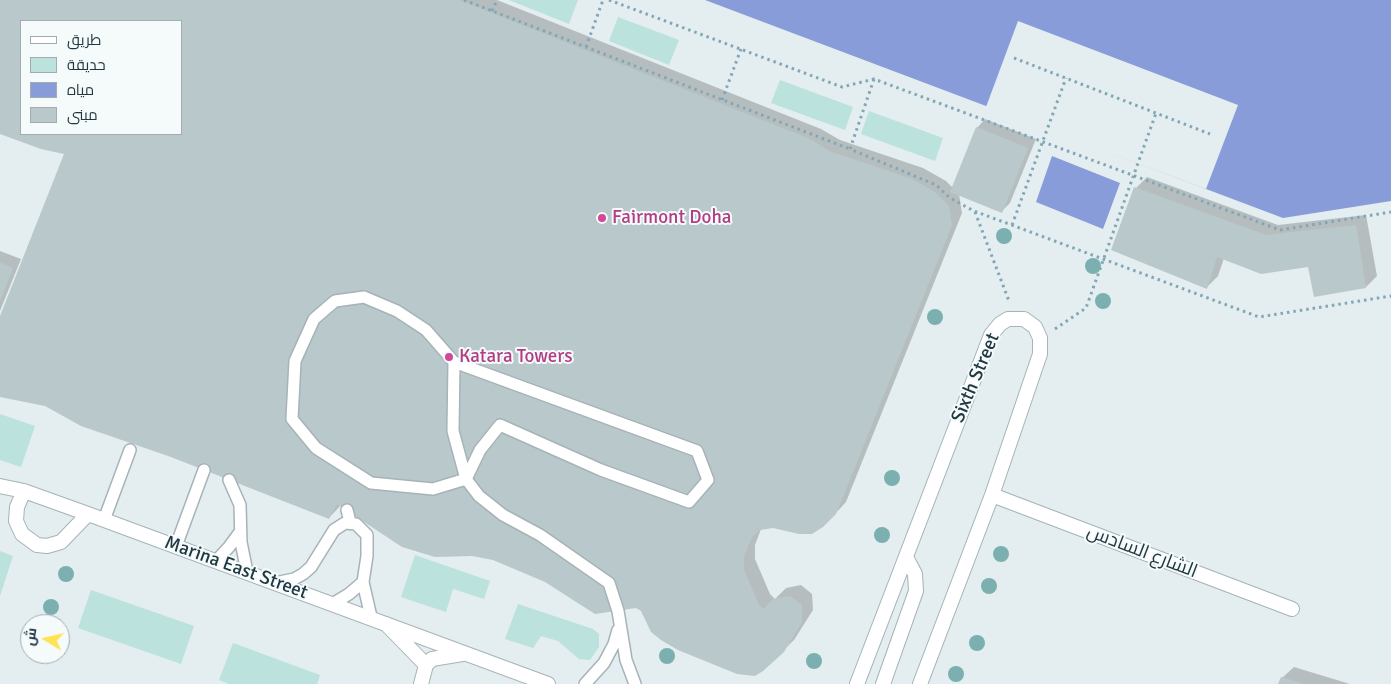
<!DOCTYPE html>
<html>
<head>
<meta charset="utf-8">
<style>
  body { margin:0 }
  #map { position:relative; width:1391px; height:684px; overflow:hidden; background:#e4edef; font-family:Signika,Cairo,sans-serif }
  canvas { display:block }
  .legend { position:absolute; left:20px; top:20px; width:162px; height:115px; box-sizing:border-box; background:#f5fafb; border:1px solid #a0acb1; margin:0; padding:6px 9px; list-style:none; font-size:15px; color:#213843 }
  .legend li { display:flex; align-items:center; gap:10px; height:25px }
  .legend b { width:25px; border:1px solid #a0acb1 }
  .north { position:absolute; left:20px; top:614px; width:50px; height:50px; box-sizing:border-box; background:#f5fafb; border:1px solid #a0acb1; border-radius:50%; rotate:279deg; font-size:14px; font-weight:700; line-height:20px; text-align:center; color:#213843 }
  .north::after { content:''; display:block; margin:auto; width:18px; height:22px; background:#ffe352; clip-path:polygon(50% 0,100% 100%,50% 72%,0 100%) }
</style>
</head>
<body>
<div id="map">
<canvas width="1391" height="684"></canvas>
<ul class="legend">
<li><b style="height:6px;background:#fff"></b>طريق</li>
<li><b style="height:14px;background:#bbe2dd"></b>حديقة</li>
<li><b style="height:14px;background:#879cd9"></b>مياه</li>
<li><b style="height:14px;background:#b9c8ca"></b>مبنى</li>
</ul>
<div class="north">ش</div>
</div>
<script>
const ctx = document.querySelector('canvas').getContext('2d');
ctx.lineJoin = 'round';
function fillPath(path, color) { ctx.fillStyle = color; ctx.fill(path, 'evenodd'); }
const toPath = rows => new Path2D(rows.map(r => 'M' + r).join(''));
function strokePath(path, color, width, dash) { ctx.strokeStyle = color; ctx.lineWidth = width; ctx.lineCap = dash ? 'butt' : 'round'; ctx.setLineDash(dash || []); ctx.stroke(path); }
function label(font, color, halo, rows, align = 'center') {
  ctx.font = font + ' Signika,Cairo,sans-serif'; ctx.lineWidth = 4; ctx.setLineDash([]); ctx.textBaseline = 'middle'; ctx.strokeStyle = halo; ctx.fillStyle = color; for (const [text, x, y, turn = 0] of rows) {
    ctx.save(); ctx.translate(x, y); ctx.rotate((+turn || 0) * Math.PI / 180); ctx.textAlign = isNaN(turn) ? turn : align; if (halo) ctx.strokeText(text, 0, 0); ctx.fillText(text, 0, 0); ctx.restore();
  }
}
const green = toPath([
  [509,0,578,0,569,24],
  [618,17,679,40,669,65,609,41],
  [780,80,853,107,845,130,771,103],
  [869,111,943,138,935,161,861,134],
  [0,414,35,426,21,467,0,460],
  [0,551,13,556,0,596],
  [415,555,490,581,484,599,453,589,446,612,401,597],
  [91,590,194,626,181,664,78,628],
  [518,604,593,629,599,634,599,647,590,660,579,659,558,641,541,636,533,648,505,639],
  [233,643,320,675,317,684,229,684,219,680]
]);
const water = toPath([
  [705,0,1391,0,1391,201,1283,218],
  [1052,156,1120,183,1103,229,1036,202]
]);
const pier = toPath([
  [1018,21,1238,105,1206,189,986,107]
]);
const shadow = toPath([
  [0,0,497,0,821,129,840,140,923,168,946,181,953,188,977,128,985,119,1036,139,1010,203,1002,211,959,194,962,213,846,502,834,515,761,529,755,545,755,559,770,594,775,599,786,588,801,585,812,594,813,610,794,640,763,670,636,607,546,581,493,559,341,505,329,518,46,405,0,396,0,320,66,153,0,132],
  [21,21,181,21,181,134,21,134],
  [1147,177,1278,225,1366,215,1377,276,1366,287,1309,265,1224,258,1218,276,1207,287,1136,188],
  [0,251,21,259,0,311],
  [1294,667,1350,684,1280,684,1282,678]
]);
const building = toPath([
  [0,0,459,0,810,139,829,151,912,179,935,192,949,206,952,225,836,514,823,527,812,534,799,534,773,528,760,530,753,536,748,546,744,557,744,570,759,605,764,609,773,599,790,596,802,605,802,622,784,652,763,671,755,676,737,674,678,650,661,640,651,632,641,611,636,608,595,614,545,582,493,560,472,556,435,557,402,547,337,504,329,519,171,457,81,426,45,406,0,397,0,316,64,154,41,149,0,134],
  [21,21,181,21,181,134,21,134],
  [976,127,1028,148,1002,213,950,192],
  [1134,187,1266,235,1356,225,1366,288,1314,297,1308,267,1261,274,1217,257,1207,289,1111,250],
  [0,262,13,268,0,301],
  [1281,677,1303,684,1278,684]
]);
const path = toPath([
  [464,0,850,149],
  [609,0,842,87,874,79,1280,230,1391,212],
  [492,11,497,0],
  [586,47,603,0],
  [1014,58,1210,134],
  [874,79,850,149,936,185,950,198,974,211,1259,317,1391,296],
  [722,100,741,49],
  [975,212,1009,301],
  [1012,225,1066,78],
  [1055,329,1086,308,1156,113]
]);
const service = toPath([
  [364,297,397,311,426,330,454,362,697,451,708,480,689,502,601,470,500,425,480,450,466,479,433,489,371,483,316,448,292,419,295,361,314,319,335,301,364,297],
  [454,362,453,431,466,479,479,496,503,515,540,535,609,583,618,611,626,660,635,684],
  [229,480,240,505,241,542,247,572],
  [347,510,350,522],
  [104,520,130,450],
  [176,546,204,470],
  [216,561,229,547,240,532],
  [275,583,294,579,303,574,311,567,334,530,345,523,356,524,367,535,367,556,363,582,371,617],
  [334,603,349,594,363,582],
  [585,684,604,663,614,644,618,630]
]);
const minor = toPath([
  [0,486,24,491,88,514,548,684],
  [24,491,17,507,16,521,22,534,37,545,47,546,61,542,88,514],
  [992,495,1292,609],
  [386,624,426,665],
  [421,684,426,665,432,659,462,654],
  [857,684,991,335,1000,324,1008,319,1024,319,1035,327,1040,338,1040,354,992,495,920,684],
  [883,684,916,591,915,574,906,557]
]);
const trees = [
  [1004,236],
  [1093,266],
  [1103,301],
  [935,317],
  [892,478],
  [882,535],
  [1001,554],
  [66,574],
  [989,586],
  [51,607],
  [977,643],
  [667,656],
  [814,661],
  [956,674]
];
const markers = [
  [602,218,5,"#d1479c"],
  [449,357,5,"#d1479c"]
];
const hotelNames = [
  ["Fairmont Doha",612,218],
  ["Katara Towers",459,357]
];
const streetNames = [
  ["Sixth Street",976,378,-67],
  ["الشارع السادس",1142,552,21],
  ["Marina East Street",236,568,20]
];
fillPath(green, '#bbe2dd');
fillPath(water, '#879cd9');
fillPath(pier, '#e4edef');
fillPath(shadow, '#0003');
fillPath(building, '#b9c8ca');
strokePath(service, '#a6b3b8', 14);
strokePath(minor, '#a6b3b8', 16);
strokePath(path, '#81a7b6', 3, [2.5, 4]);
strokePath(service, '#fff', 11);
strokePath(minor, '#fff', 14);
ctx.fillStyle = '#7cb0b0';
for (const [x, y] of trees) { ctx.beginPath(); ctx.arc(x, y, 8, 0, 2 * Math.PI); ctx.fill(); }
for (const [x, y, r, color] of markers) { const dot = new Path2D(); dot.arc(x, y, r, 0, 2 * Math.PI); ctx.fillStyle = color; ctx.fill(dot); strokePath(dot, '#f5fafb', 2); }
label('19px', '#b23c85', '#f5fafb', hotelNames, 'left');
label('19px', '#213843', '#f5fafb', streetNames);
</script>
</body>
</html>
